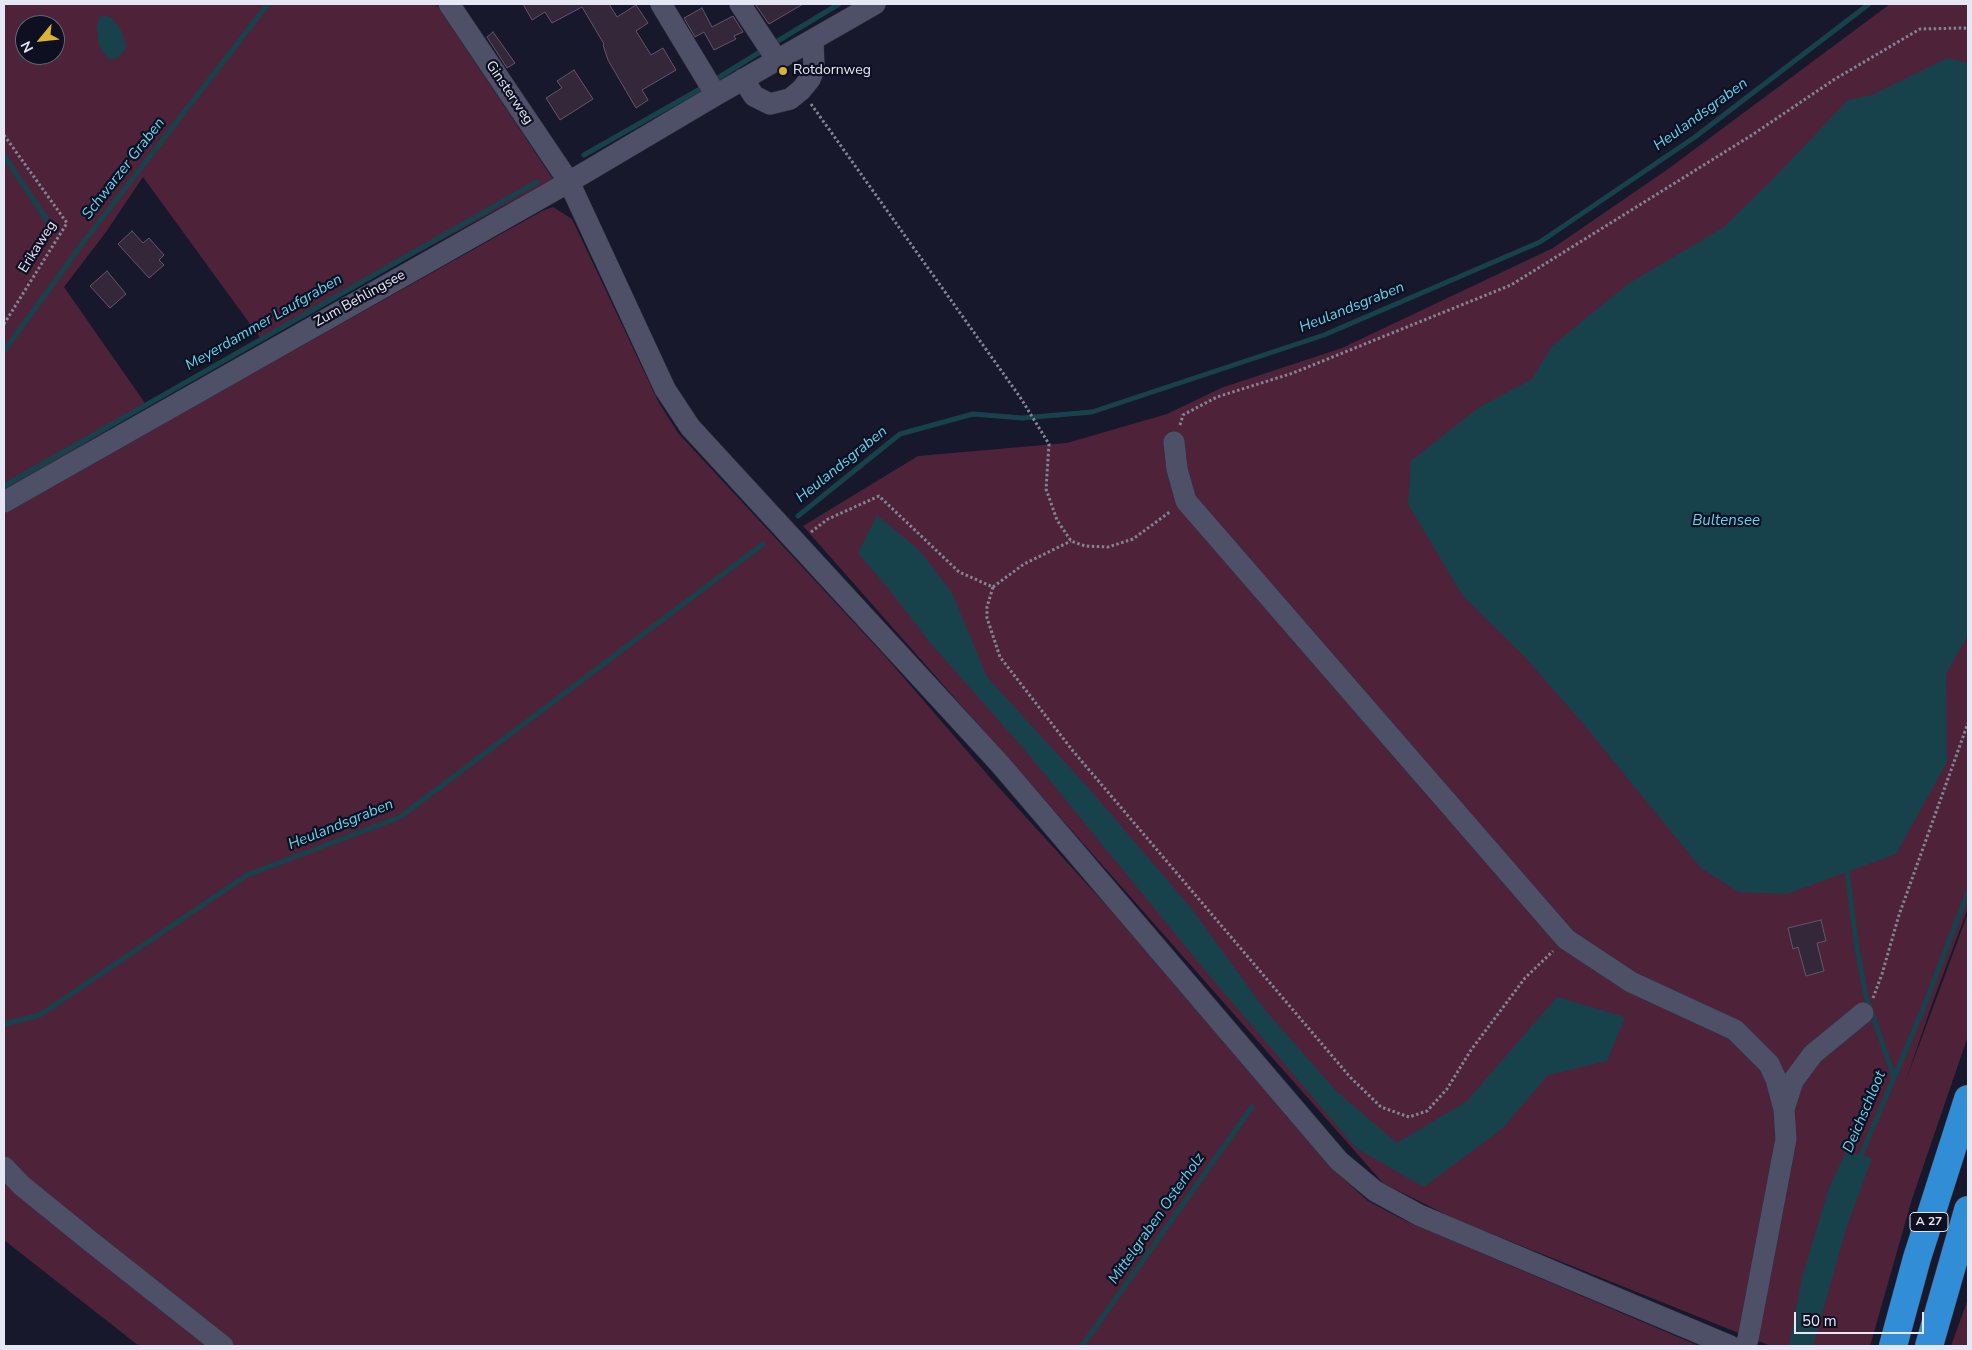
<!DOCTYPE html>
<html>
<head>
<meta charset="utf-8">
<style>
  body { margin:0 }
  #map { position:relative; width:1972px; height:1350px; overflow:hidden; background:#17182c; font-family:"Nunito Sans",sans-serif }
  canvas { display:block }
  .frame { position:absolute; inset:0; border:5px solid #e5e7f5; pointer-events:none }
  .north { position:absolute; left:15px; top:15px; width:50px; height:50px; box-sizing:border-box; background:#0f0f22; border:1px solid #656576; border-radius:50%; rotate:242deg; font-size:14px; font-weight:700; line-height:20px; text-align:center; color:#e5e7f5 }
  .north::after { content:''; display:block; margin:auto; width:18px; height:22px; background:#dab333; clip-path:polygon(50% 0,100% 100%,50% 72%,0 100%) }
  .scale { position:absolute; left:1794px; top:1312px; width:130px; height:22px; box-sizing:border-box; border:2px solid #e5e7f5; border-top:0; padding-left:6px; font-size:15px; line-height:18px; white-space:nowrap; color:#e5e7f5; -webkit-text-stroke:4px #0f0f22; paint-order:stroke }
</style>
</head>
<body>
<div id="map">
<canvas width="1972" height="1350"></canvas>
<div class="frame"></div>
<div class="north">N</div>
<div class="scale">50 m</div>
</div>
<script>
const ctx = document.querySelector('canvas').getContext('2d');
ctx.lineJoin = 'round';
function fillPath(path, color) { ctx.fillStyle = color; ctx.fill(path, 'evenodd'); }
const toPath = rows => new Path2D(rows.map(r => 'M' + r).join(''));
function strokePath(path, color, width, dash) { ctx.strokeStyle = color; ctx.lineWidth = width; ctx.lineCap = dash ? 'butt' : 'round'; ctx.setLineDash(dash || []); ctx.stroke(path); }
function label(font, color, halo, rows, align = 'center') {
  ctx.font = font + ' "Nunito Sans",sans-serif'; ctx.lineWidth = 4.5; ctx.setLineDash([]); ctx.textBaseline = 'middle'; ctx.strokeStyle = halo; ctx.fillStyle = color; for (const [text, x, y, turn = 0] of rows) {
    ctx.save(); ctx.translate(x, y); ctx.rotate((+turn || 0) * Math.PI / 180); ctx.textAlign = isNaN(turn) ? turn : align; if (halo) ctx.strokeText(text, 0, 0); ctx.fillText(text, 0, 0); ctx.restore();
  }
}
const green = toPath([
  [4,4,436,4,553,179,261,339,143,177,106,232,64,287,147,406,4,492],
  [25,25,55,25,55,55,25,55],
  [1890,4,1963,4,1968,6,1968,908,1932,1004,1905,1083,1968,913,1968,1036,1912,1199,1870,1346,1771,1346,1455,1219,1383,1183,803,526,918,456,1067,443,1167,414,1221,388,1342,348,1553,248,1668,169],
  [553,207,572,219,658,401,678,433,885,656,993,781,1176,982,1340,1176,1368,1201,1404,1220,1699,1346,139,1346,4,1240,4,513,542,211],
  [1968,1299,1968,1346,1951,1346]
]);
const water = toPath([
  [101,15,112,18,122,32,126,47,120,56,111,60,101,50,98,40,97,25],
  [1947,58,1968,63,1968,635,1946,674,1947,762,1896,854,1787,894,1739,892,1701,868,1581,721,1525,657,1463,596,1408,504,1411,461,1478,408,1532,379,1552,346,1628,284,1724,227,1772,180,1848,100,1872,95],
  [877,515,920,551,952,593,987,677,1091,791,1191,908,1265,1010,1336,1091,1397,1143,1467,1101,1557,997,1625,1017,1607,1061,1548,1075,1503,1128,1424,1187,1356,1148,1209,975,1025,750,933,646,888,588,858,553],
  [1846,1152,1872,1158,1847,1226,1813,1346,1789,1346,1802,1278,1829,1188]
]);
const stream = toPath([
  [776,42,839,4],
  [718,78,760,52],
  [584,155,700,89],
  [4,156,49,223],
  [4,351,85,240,268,4],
  [4,486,537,182],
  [798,516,900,434,973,414,1022,418,1092,412,1324,335,1540,242,1695,137,1869,4],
  [1847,872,1857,948,1866,996,1894,1077],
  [4,1024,40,1015,247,875,400,817,763,544],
  [1859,1160,1923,1009,1968,892],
  [1082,1346,1252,1107]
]);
const building = toPath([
  [523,4,609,4,617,17,636,5,648,23,636,31,651,55,663,48,676,70,642,90,648,100,636,108,608,60,603,45,604,44,582,7,552,23,545,12,532,20,523,4],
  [755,4,803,4,769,24,755,4],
  [702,8,712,27,733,16,743,32,734,36,736,39,714,50,704,32,695,37,684,18,702,8],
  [493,32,515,63,507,68,487,37,493,32],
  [574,70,593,99,560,120,546,98,562,88,557,81,574,70],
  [132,231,143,243,149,238,164,255,159,260,164,265,149,278,118,244,132,231],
  [107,271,126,294,110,308,90,286,107,271],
  [1821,920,1826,941,1817,943,1824,971,1806,976,1798,947,1793,949,1788,928,1821,920]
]);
const path = toPath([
  [811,104,1020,397,1049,444,1046,489,1057,520,1071,541,1085,546,1108,547,1133,539,1171,511],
  [4,135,67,223,4,324],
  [1180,425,1183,415,1217,397,1293,373,1511,285,1752,135,1835,79,1920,29,1964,28,1968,29],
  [811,532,828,519,879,496,959,572,993,587,987,607,987,618,1000,657,1073,751,1350,1077,1381,1107,1409,1117,1427,1111,1447,1089,1471,1050,1525,978,1553,951],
  [993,587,1024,564,1071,541],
  [1873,998,1882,974,1899,915,1968,723]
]);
const minor = toPath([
  [449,4,569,182,665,389,690,427,1000,764,1339,1161,1375,1191,1419,1215,1730,1346],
  [661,4,716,95],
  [740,4,777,60],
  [743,79,754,96,770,104,790,99,801,90,810,79,814,69,813,40],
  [1174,442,1177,469,1186,501,1566,939,1631,982,1735,1030,1769,1064,1776,1079,1784,1109,1786,1139,1748,1339,1745,1346],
  [4,502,569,182,716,95,875,4],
  [1784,1109,1793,1081,1813,1054,1863,1013],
  [4,1167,21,1185,90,1241,223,1346]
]);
const highway = toPath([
  [1893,1346,1917,1258,1968,1099],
  [1929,1346,1968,1210]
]);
const markers = [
  [783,71,5,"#dab333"]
];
const shields = [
  [1929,1222,38]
];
const shieldNames = [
  ["A 27",1929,1222]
];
const poiNames = [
  ["Rotdornweg",793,71]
];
const streetNames = [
  ["Ginsterweg",509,93,56],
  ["Erikaweg",38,247,-58],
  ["Zum Behlingsee",360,299,-29]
];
const waterNames = [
  ["Heulandsgraben",1701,115,-36],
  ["Schwarzer Graben",124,169,-52],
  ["Heulandsgraben",1352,308,-22],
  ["Meyerdammer Laufgraben",264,323,-30],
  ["Heulandsgraben",842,465,-39],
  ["Bultensee",1726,521],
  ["Heulandsgraben",341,825,-22],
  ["Deichschloot",1865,1112,-67],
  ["Mittelgraben Osterholz",1157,1219,-55]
];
fillPath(green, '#4e233a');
fillPath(water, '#17424b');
strokePath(stream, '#17424b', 5);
fillPath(building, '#34273a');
strokePath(building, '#63556a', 1);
strokePath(minor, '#313141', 22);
strokePath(highway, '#313141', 29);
strokePath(path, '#828394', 3, [2.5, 2.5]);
strokePath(minor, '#4e5068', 21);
strokePath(highway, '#318dd5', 28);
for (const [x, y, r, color] of markers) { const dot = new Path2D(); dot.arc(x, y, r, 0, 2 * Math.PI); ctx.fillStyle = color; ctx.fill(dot); strokePath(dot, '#0f0f22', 2); }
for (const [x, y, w] of shields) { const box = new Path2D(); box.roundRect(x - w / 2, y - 9.5, w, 19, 4); ctx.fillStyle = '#0f0f22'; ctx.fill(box); strokePath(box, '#e5e7f5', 1); }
label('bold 12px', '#e5e7f5', null, shieldNames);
label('14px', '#e5e7f5', '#0f0f22', poiNames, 'left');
label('14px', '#e5e7f5', '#0f0f22', streetNames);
label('italic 15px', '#5fd8ef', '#0f0f22', waterNames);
</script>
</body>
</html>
